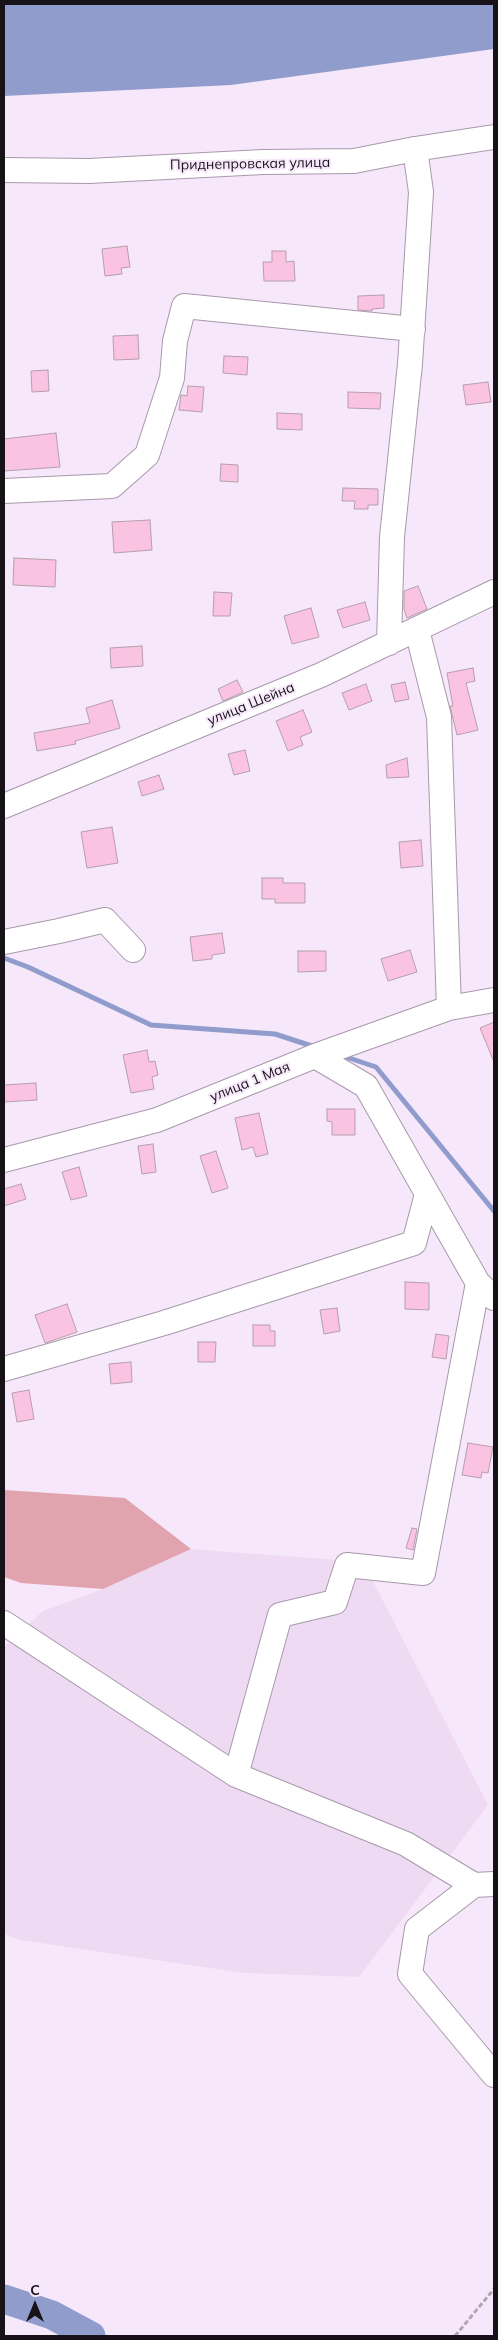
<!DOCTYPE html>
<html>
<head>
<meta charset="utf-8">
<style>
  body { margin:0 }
  #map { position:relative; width:498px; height:2340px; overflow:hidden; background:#f7e7fa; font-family:Mulish,sans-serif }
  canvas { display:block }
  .frame { position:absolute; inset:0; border:5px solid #171218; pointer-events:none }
  .north { position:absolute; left:10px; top:2280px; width:50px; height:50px; -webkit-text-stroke:4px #f7e7fa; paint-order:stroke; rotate:0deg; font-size:14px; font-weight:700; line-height:20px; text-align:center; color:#171218 }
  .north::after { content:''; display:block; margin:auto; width:18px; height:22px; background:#171218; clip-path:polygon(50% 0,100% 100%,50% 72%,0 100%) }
</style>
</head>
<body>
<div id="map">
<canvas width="498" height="2340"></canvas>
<div class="frame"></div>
<div class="north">С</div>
</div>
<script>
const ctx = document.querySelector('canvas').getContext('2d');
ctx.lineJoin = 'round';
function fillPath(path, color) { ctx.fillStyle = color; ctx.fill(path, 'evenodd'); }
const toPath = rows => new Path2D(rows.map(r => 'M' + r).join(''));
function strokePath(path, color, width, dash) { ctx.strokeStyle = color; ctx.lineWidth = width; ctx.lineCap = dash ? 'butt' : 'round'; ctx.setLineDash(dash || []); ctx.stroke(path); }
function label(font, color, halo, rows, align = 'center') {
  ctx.font = font + ' Mulish,sans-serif'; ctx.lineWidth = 4; ctx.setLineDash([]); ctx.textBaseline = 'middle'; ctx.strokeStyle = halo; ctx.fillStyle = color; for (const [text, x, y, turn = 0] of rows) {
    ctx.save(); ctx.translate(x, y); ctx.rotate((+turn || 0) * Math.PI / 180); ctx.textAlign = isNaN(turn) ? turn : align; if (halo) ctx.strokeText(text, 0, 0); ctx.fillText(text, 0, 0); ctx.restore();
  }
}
const built = toPath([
  [191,1549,363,1562,488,1805,359,1977,244,1973,20,1940,4,1934,4,1647,43,1611,103,1589]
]);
const forest = toPath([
  [4,1490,125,1498,191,1549,103,1589,21,1583,4,1577]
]);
const water = toPath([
  [4,4,494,4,494,49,231,85,4,96]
]);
const stream = toPath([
  [4,958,28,967,151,1025,275,1034,315,1047],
  [343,1056,376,1067,494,1211]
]);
const river = toPath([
  [4,2299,52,2315,91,2336]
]);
const building = toPath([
  [127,246,130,267,121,268,122,274,105,276,102,249,127,246],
  [272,251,286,251,286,262,294,261,295,281,264,281,263,262,272,262,272,251],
  [384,295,384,308,372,309,372,311,358,310,358,296,384,295],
  [138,335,139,359,114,360,113,336,138,335],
  [224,356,248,357,247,375,223,373,224,356],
  [48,370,49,391,32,392,31,371,48,370],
  [488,382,491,402,466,405,463,385,488,382],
  [188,386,204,387,202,412,179,410,181,395,187,396,188,386],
  [348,392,381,393,380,409,348,408,348,392],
  [277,413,302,414,302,430,277,429,277,413],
  [56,433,60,467,4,471,4,439,56,433],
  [221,464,238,465,238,482,220,481,221,464],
  [343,488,378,489,378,505,368,505,368,509,354,509,355,501,342,501,343,488],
  [150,520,152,550,114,553,112,522,150,520],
  [14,558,56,560,55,587,13,585,14,558],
  [418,586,427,609,407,618,404,609,404,591,418,586],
  [214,592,232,593,230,616,213,616,214,592],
  [365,602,370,620,343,628,337,610,365,602],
  [311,608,319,637,292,644,284,616,311,608],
  [142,646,143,666,111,668,110,648,142,646],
  [473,668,475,681,466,683,478,730,457,735,450,706,453,706,447,673,473,668],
  [237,680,243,692,223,701,218,689,237,680],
  [405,682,409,699,395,702,391,685,405,682],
  [366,684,372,701,349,710,342,693,366,684],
  [112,700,120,728,75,741,76,744,37,751,34,733,90,723,86,708,112,700],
  [303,710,312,732,300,737,303,745,288,751,276,721,303,710],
  [245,750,250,771,234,775,228,754,245,750],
  [407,758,409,777,387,778,386,765,407,758],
  [159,775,164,789,142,796,138,782,159,775],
  [112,827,118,863,87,868,81,832,112,827],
  [421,840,423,866,401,868,399,842,421,840],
  [262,878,283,878,283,883,305,883,305,903,275,903,275,899,262,899,262,878],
  [222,933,225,953,212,955,212,959,193,961,190,937,222,933],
  [410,950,417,972,388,981,381,959,410,950],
  [298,951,326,951,326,971,298,972,298,951],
  [494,1022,494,1062,480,1028,494,1022],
  [147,1050,149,1062,155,1061,158,1075,152,1077,154,1089,131,1093,123,1055,147,1050],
  [36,1083,37,1100,4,1102,4,1085,36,1083],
  [327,1109,355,1109,355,1135,332,1135,332,1122,327,1121,327,1109],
  [259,1113,268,1154,256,1157,253,1147,242,1150,235,1118,259,1113],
  [153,1144,156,1172,142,1174,138,1146,153,1144],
  [216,1151,228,1188,212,1193,200,1156,216,1151],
  [79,1167,87,1196,71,1200,62,1172,79,1167],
  [21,1184,26,1199,4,1206,4,1189,21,1184],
  [405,1282,429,1283,429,1310,405,1309,405,1282],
  [67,1304,77,1332,45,1343,35,1315,67,1304],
  [337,1308,340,1331,324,1334,320,1310,337,1308],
  [253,1325,270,1325,270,1331,275,1331,275,1346,253,1346,253,1325],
  [436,1334,449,1336,446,1359,432,1357,436,1334],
  [198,1342,216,1342,215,1362,198,1362,198,1342],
  [131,1362,132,1382,111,1384,109,1364,131,1362],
  [29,1390,34,1419,17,1422,12,1393,29,1390],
  [468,1443,493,1447,488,1473,482,1472,481,1478,462,1475,468,1443],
  [412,1528,417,1529,413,1550,406,1548,412,1528]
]);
const path = toPath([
  [455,2336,494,2289]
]);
const minor = toPath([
  [4,170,89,171,263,162,354,161,415,149,494,137],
  [4,491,112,486,147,455,172,378,175,341,184,306,413,329],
  [417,630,439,717,449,1008],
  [389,643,392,537,410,364,421,192,415,149],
  [4,806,321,675,494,592],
  [4,942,59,931,105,920,133,950],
  [315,1056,366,1086,478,1283,494,1298],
  [4,1160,157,1120,315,1056,449,1008,494,1000],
  [4,1369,164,1323,414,1243,427,1194],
  [4,1623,236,1775,406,1844,474,1885,494,1884],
  [236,1775,280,1615,335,1602,347,1565,423,1573,478,1283],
  [474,1885,417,1929,410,1974,494,2075]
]);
const streetNames = [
  ["Приднепровская улица",250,164,-1],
  ["улица Шейна",251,704,-22],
  ["улица 1 Мая",250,1082,-22]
];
fillPath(built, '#efdaf3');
fillPath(forest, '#e1a4ae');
fillPath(water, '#909ccc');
strokePath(stream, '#909ccc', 5);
strokePath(river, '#909ccc', 29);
fillPath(building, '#fac3e1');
strokePath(building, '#b59fab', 1);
strokePath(minor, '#a799aa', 26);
strokePath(path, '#b1a4b3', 3, [5, 2.5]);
strokePath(minor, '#fff', 24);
label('14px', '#171218', '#f7e7fa', streetNames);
</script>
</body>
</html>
